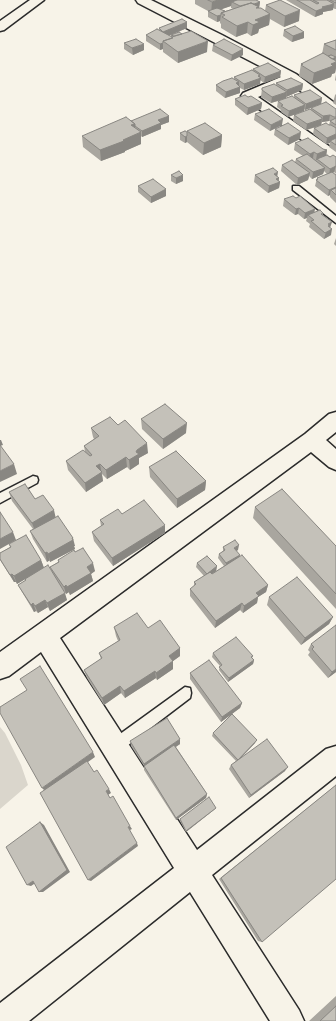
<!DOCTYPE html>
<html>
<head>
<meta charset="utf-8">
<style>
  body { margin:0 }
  canvas { display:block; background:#f7f3e8 }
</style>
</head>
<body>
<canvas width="336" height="1021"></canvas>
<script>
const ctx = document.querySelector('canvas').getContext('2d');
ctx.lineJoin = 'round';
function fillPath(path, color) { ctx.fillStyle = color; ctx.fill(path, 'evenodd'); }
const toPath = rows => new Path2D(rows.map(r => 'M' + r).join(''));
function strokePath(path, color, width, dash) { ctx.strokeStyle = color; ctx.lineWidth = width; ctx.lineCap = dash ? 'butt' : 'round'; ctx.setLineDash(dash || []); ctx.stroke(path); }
const green = toPath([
  [0,727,5,733,21,765,28,785,0,809]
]);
const lane = toPath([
  [293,186,299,186,336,216,336,223,293,190,293,186],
  [33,476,37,477,38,480,37,483,0,503,0,493,33,476],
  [185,687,190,688,191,693,190,698,119,752,114,754,109,752,107,747,109,742,185,687]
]);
const street = toPath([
  [30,0,44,0,4,30,0,31,0,21,30,0],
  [136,0,151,0,222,35,296,74,336,104,336,115,331,114,290,83,258,97,336,151,336,163,331,161,241,96,243,93,281,77,138,3,136,0],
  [336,412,336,432,326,440,336,449,336,470,329,467,311,452,60,638,197,850,326,749,336,746,336,776,212,875,299,1010,304,1021,270,1021,190,892,29,1021,0,1021,0,1003,174,868,41,652,9,676,0,679,0,652,305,434,329,414,336,412]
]);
const wall = toPath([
  [195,0,256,0,260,2,259,8,265,11,266,5,299,21,284,27,270,19,269,25,259,29,258,33,251,36,247,33,236,37,221,28,221,24,220,23,220,21,217,22,208,17,208,11,195,4],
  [231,6,231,8,233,9,225,11,221,9],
  [286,0,336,0,336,9,335,9,333,8,333,10,323,12,323,14,315,17],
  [187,22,187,28,169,36,171,37,171,35,207,52,178,63,163,52,163,49,160,50,146,41,146,35,159,31,159,28],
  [284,30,304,32,304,38,292,42,283,36],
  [336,40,336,68,335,73,332,74,331,77,312,84,299,76,301,64,322,54,324,44],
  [124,43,144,50,133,55,124,49],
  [213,45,243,49,243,55,231,61,212,51],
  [253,69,281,71,280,77,264,83,260,80,260,84,244,90,240,88,240,93,225,98,216,91,216,85,234,79,234,77,253,70],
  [336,74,336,81,335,80],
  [276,83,303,84,302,90,286,97,286,98,294,97,294,95,322,98,321,104,305,110,304,109,304,111,288,117,281,112,281,110,277,107,278,101,282,100,271,103,261,97,262,88,276,85],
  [336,94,336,105,333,103,335,95],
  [248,97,262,103,261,109,247,115,235,105,235,99],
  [311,108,336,109,336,152,329,147,330,143,326,144,313,134,314,128,320,126,306,130,293,121,294,115,311,110],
  [329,121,330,121,329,125,321,125,322,122],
  [255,114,282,125,270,131,254,120],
  [169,116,169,122,161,125,161,129,142,137,141,136,141,144,125,151,125,152,101,161,83,147,82,136],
  [275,129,300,139,288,145,274,135],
  [187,131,222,135,221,147,203,155,187,142,185,143,180,140,180,133,187,132],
  [295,143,327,150,326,155,330,157,336,157,336,174,334,172,333,173,336,175,336,203,330,197,330,195,328,196,315,186,317,178,327,174,324,171,323,174,312,179,309,176,308,180,297,185,281,171,282,165,295,162,296,159,303,156,294,150],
  [171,175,183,181,176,184,171,181],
  [255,175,277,176,279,178,279,181,280,182,279,188,268,193,254,182],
  [138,186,166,189,166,196,151,203,138,192],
  [284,199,314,212,323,213,323,215,330,228,331,235,324,239,309,227,310,224,306,221,307,218,304,219,298,214,295,215,283,206],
  [336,238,336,246,334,244],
  [141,419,186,433,163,449,142,429],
  [118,425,148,453,139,458,139,464,130,470,127,467,107,479,102,474,103,481,86,492,68,470,66,461,85,452,84,446,94,439,93,437,91,428],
  [149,467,206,481,205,490,177,508,150,477],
  [9,492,35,499,55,517,75,546,74,546,75,549,50,562,50,560,47,562,33,539,30,531,33,529,12,501],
  [255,507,336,546,336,609,253,518],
  [100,520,165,533,113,566,94,541,92,532,101,526],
  [9,544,41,560,44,568,52,572,50,567,58,562,58,560,75,552,95,571,91,574,93,581,70,595,69,592,66,594,59,584,67,600,50,611,48,607,38,613,36,611,34,612,22,592,18,585,26,580,25,579,17,584,16,582,14,582,0,560,0,553,10,547],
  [223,547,238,550,236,551,240,555,239,556,268,585,266,592,258,597,257,603,243,613,240,610,215,628,190,596,190,589,194,586,194,582,204,576,196,567,197,563,217,566,216,571,224,566,218,558,219,554,223,551],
  [269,597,333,617,329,624,301,645,267,605],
  [114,627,148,628,180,648,180,656,173,661,173,669,157,680,156,678,125,698,121,693,104,705,87,678,84,670,101,659,99,653,118,641,116,636],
  [311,644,336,672,328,678,308,655,310,652,308,650],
  [213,653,253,656,252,658,254,660,253,664,228,682,219,670,220,666,212,657],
  [190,673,242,703,240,708,221,722,190,679],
  [213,733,255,743,241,758,285,771,249,798,229,769,231,765,236,761,212,736],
  [130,741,180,744,176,747,207,794,206,798,176,820,144,770,144,766,131,746],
  [336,785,262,942,258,941,219,879],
  [216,808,215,809,186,832,180,821,180,819],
  [336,996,336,1021,309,1021]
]);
const shadedWall = toPath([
  [218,0,244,0,232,2,231,6,211,13,212,2],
  [260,2,259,8,243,8],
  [334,4,333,10,323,12,323,14,315,17,316,11,322,7],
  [300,10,299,21,284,27,285,16],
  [270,14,269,25,259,29,258,33,251,36,253,25,255,20],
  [221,15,220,21,217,22,217,16],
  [187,22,187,28,163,38,163,32],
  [248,22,247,33,236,37,237,26],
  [304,32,304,38,292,42,293,36],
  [208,41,207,52,178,63,178,52],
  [163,43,163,49,160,50,160,44],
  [144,44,144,50,133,55,132,48],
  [243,49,243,55,231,61,232,55],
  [336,57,335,63,336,62,336,68,335,73,332,74,331,77,312,84,314,73,332,59],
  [281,71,280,77,264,83,265,77],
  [260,75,260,78,261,78,260,84,244,90,244,84],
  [239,82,239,88,240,87,240,93,225,98,226,92,236,83],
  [303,84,302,90,286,97,287,90],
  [287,92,286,98,271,103,272,97],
  [322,98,321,104,305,110,306,104],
  [262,103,261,109,247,115,248,108],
  [305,105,304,111,288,117,289,111],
  [330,115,329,121,322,122,323,116],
  [169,116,169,122,161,125,161,129,142,137,142,131,158,120],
  [283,119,282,125,270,131,271,125],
  [322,119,321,125,306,130,307,124],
  [135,124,135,135,141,132,141,144,125,151,125,152,101,161,100,150,123,140,131,125],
  [301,132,300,139,288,145,289,138],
  [336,133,336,140,330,141,330,143,326,144,327,138],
  [222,135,221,147,203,155,204,143],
  [187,136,187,142,185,143,185,137],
  [327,150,326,157,317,159,317,160,316,160,317,154],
  [314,152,313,158,308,160,310,154],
  [336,166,334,172,329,175,330,169],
  [325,168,323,174,312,179,313,172],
  [278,172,277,178,279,178,278,182,280,182,279,188,268,193,269,186,274,174],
  [310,173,308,180,297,185,298,178],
  [183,175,183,181,176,184,176,178],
  [336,187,336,192,331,190,330,195,328,196,329,190],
  [166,189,166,196,151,203,151,197],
  [299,208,298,214,295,215,296,209],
  [315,209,314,215,308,215,307,218,304,219,305,213],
  [332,222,330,228,332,229,331,235,324,239,328,224],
  [187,423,186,433,163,449,163,439],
  [0,440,1,440,3,445,0,446],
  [147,443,148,453,139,458,139,464,130,470,129,460,136,452,137,450],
  [126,457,127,467,107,479,106,470],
  [14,464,17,474,0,482,0,471],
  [100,464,103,481,86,492,85,483,96,466],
  [206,481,205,490,177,508,177,499],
  [54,510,56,519,35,531,32,523],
  [165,525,165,533,113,566,112,558],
  [13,532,16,540,0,549,0,539],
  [73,538,75,546,74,546,75,549,50,562,48,554],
  [239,545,238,550,233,553,234,548],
  [47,552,50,560,47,562,45,553],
  [240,555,239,559,226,568,226,563],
  [41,560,44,568,17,584,14,576],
  [93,563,95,571,91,574,93,581,70,595,67,587,87,567],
  [217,566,216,571,206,578,207,574],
  [12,574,16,582,14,582,10,575],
  [66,585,69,592,66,594,64,587],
  [268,585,266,592,258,597,257,603,243,613,244,606,256,593],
  [65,593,67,600,50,611,47,603],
  [45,600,48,607,38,613,35,606],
  [33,603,36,611,34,612,31,605],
  [242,603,240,610,215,628,216,621],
  [333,617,329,624,301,645,305,638],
  [180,648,180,656,169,664,169,656],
  [254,660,253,664,228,682,229,678],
  [173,661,173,669,157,680,156,673],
  [336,669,336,672,328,678,332,672],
  [155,671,156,678,125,698,124,691],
  [120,686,121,693,104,705,102,698],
  [242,703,240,708,221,722,222,717],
  [180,739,180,744,144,767,144,764],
  [257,740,255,743,237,762,238,760],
  [93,752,95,757,46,792,42,788],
  [288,767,285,771,249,798,251,795],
  [109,789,111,793,108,795,106,791],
  [207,794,206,798,176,820,176,818],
  [216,808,215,809,186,832,186,831],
  [40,822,44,825,70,872,43,892,39,892],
  [130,826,132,829,130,830,128,827],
  [137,843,138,846,91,881,88,880],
  [33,881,37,882,31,886,27,885]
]);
const building = toPath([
  [208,0,218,0,212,2,208,0],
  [237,0,256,0,260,2,254,4,251,3,240,6,232,2,237,0],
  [280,0,300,10,285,16,266,5,280,0],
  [297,0,310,0,317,4,319,3,313,0,327,0,334,4,322,7,324,8,316,11,297,0],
  [330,0,336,0,336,3,330,0],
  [251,3,259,7,256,8,261,8,270,14,255,20,260,22,253,25,248,22,237,26,222,17,225,15,221,13,251,3],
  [217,8,225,11,221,13,221,15,217,16,208,11,217,8],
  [182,19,187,22,163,32,159,28,182,19],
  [295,26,304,32,293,36,284,30,295,26],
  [157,29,172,37,172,38,163,41,163,43,160,44,146,35,157,29],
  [191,31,208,41,178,52,163,41,173,38,172,37,191,31],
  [179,32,182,34,174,36,171,35,179,32],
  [136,39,144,44,132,48,124,43,136,39],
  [224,39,243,49,232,55,213,45,224,39],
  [336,40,336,50,324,44,336,40],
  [323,53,336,61,336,62,331,64,333,66,314,73,301,65,303,64,301,64,323,53],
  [331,55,336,57,332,59,328,56,331,55],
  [268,63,281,71,265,77,253,69,268,63],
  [252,70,260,75,258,76,261,78,244,84,234,77,252,70],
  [232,78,239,82,236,83,240,87,226,92,216,85,223,81,232,78],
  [291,78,303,84,287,90,276,83,291,78],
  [274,84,287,92,272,97,262,90,262,88,274,84],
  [310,90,322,98,306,104,294,95,310,90],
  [245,95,248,97,251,96,262,103,248,108,235,99,245,95],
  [292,96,305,105,289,111,281,106,283,105,278,101,292,96],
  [326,102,336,109,336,117,334,117,330,115,323,116,311,108,326,102],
  [160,109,169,116,158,120,161,123,142,131,135,126,135,124,131,121,160,109],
  [269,109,283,119,271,125,255,114,269,109],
  [310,109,322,118,322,119,307,124,294,115,310,109],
  [126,117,135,124,131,125,141,132,123,140,124,141,100,150,82,136,126,117],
  [336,118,336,125,330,121,336,118],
  [205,123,222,135,204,143,187,131,205,123],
  [288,123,301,132,289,138,275,129,288,123],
  [326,123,329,125,331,125,336,128,336,134,327,138,314,128,326,123],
  [185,131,187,132,187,136,185,137,180,133,185,131],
  [308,138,323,149,327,150,317,154,314,152,310,154,295,143,308,138],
  [336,138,336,145,330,141,336,138],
  [307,154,325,168,313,172,296,159,307,154],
  [327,155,330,157,333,155,336,157,336,166,330,169,317,159,327,155],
  [292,160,310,173,298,178,282,165,292,160],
  [273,168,278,172,274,174,279,178,276,179,280,182,269,186,255,175,273,168],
  [179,171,183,175,176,178,171,175,179,171],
  [332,172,336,175,336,187,329,190,316,180,318,179,317,178,332,172],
  [153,179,166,189,151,197,138,186,153,179],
  [336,188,336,195,331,190,336,188],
  [293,196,296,198,300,196,315,209,305,213,299,208,296,209,284,199,293,196],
  [320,210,323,213,321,214,332,222,328,224,330,225,328,226,332,229,325,233,311,221,314,220,308,215,320,210],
  [165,404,187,423,163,439,141,419,165,404],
  [110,417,118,425,125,420,147,443,137,450,136,452,139,454,129,460,126,457,106,470,100,464,96,466,102,472,85,483,66,461,83,450,90,456,92,455,84,446,99,436,91,428,110,417],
  [0,445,14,464,0,471,0,445],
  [176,451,206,481,177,499,149,467,176,451],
  [25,484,35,499,43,495,54,510,32,523,9,492,25,484],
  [282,489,336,546,336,594,255,507,282,489],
  [144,500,165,525,112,558,92,532,104,524,100,520,118,509,122,514,144,500],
  [0,512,13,532,0,539,0,512],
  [58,516,73,538,72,538,73,540,48,554,47,552,45,553,30,531,58,516],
  [26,535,41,560,14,576,12,574,10,575,0,559,0,553,11,547,9,544,26,535],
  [235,540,239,545,234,548,240,555,226,563,219,554,225,550,223,547,235,540],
  [83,548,93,563,87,567,91,573,67,587,66,585,64,587,50,567,59,562,58,560,74,550,75,552,83,548],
  [242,555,268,585,256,593,259,596,244,606,242,603,216,621,190,589,196,584,194,582,210,572,212,574,242,555],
  [207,556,217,566,207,574,197,563,207,556],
  [48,565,65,593,47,603,45,600,35,606,33,603,31,605,18,585,26,580,25,579,48,565],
  [297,577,333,617,305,638,269,597,297,577],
  [137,613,148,628,160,620,180,648,169,656,173,661,156,673,155,671,124,691,120,686,102,698,84,670,102,658,99,653,120,640,114,627,137,613],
  [336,625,336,669,332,672,312,649,314,647,311,644,336,625],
  [236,637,253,656,251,657,254,660,229,678,219,667,222,665,213,653,236,637],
  [209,660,242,703,222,717,190,673,209,660],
  [40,666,93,752,42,788,0,713,0,707,27,690,20,679,40,666],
  [232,714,257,740,238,760,213,733,232,714],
  [167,718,180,739,144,764,130,741,167,718],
  [267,739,288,767,251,795,231,765,267,739],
  [174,745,207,794,176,818,144,766,174,745],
  [87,761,94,772,97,770,109,789,106,791,110,798,113,796,130,826,128,827,137,843,88,880,40,793,87,761],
  [336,785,336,879,262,942,221,878,336,785],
  [209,797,216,808,186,831,180,819,209,797],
  [40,822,67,870,39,892,33,881,27,885,6,847,40,822],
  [336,1006,336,1021,320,1021,336,1006]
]);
fillPath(green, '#dad6cc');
strokePath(lane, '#2b2b2b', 3);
strokePath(street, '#2b2b2b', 3);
fillPath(lane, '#f7f3e8');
fillPath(street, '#f7f3e8');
fillPath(wall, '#a9a69f');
fillPath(shadedWall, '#898782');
fillPath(building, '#c4c1b9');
strokePath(building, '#898782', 1);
</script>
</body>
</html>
